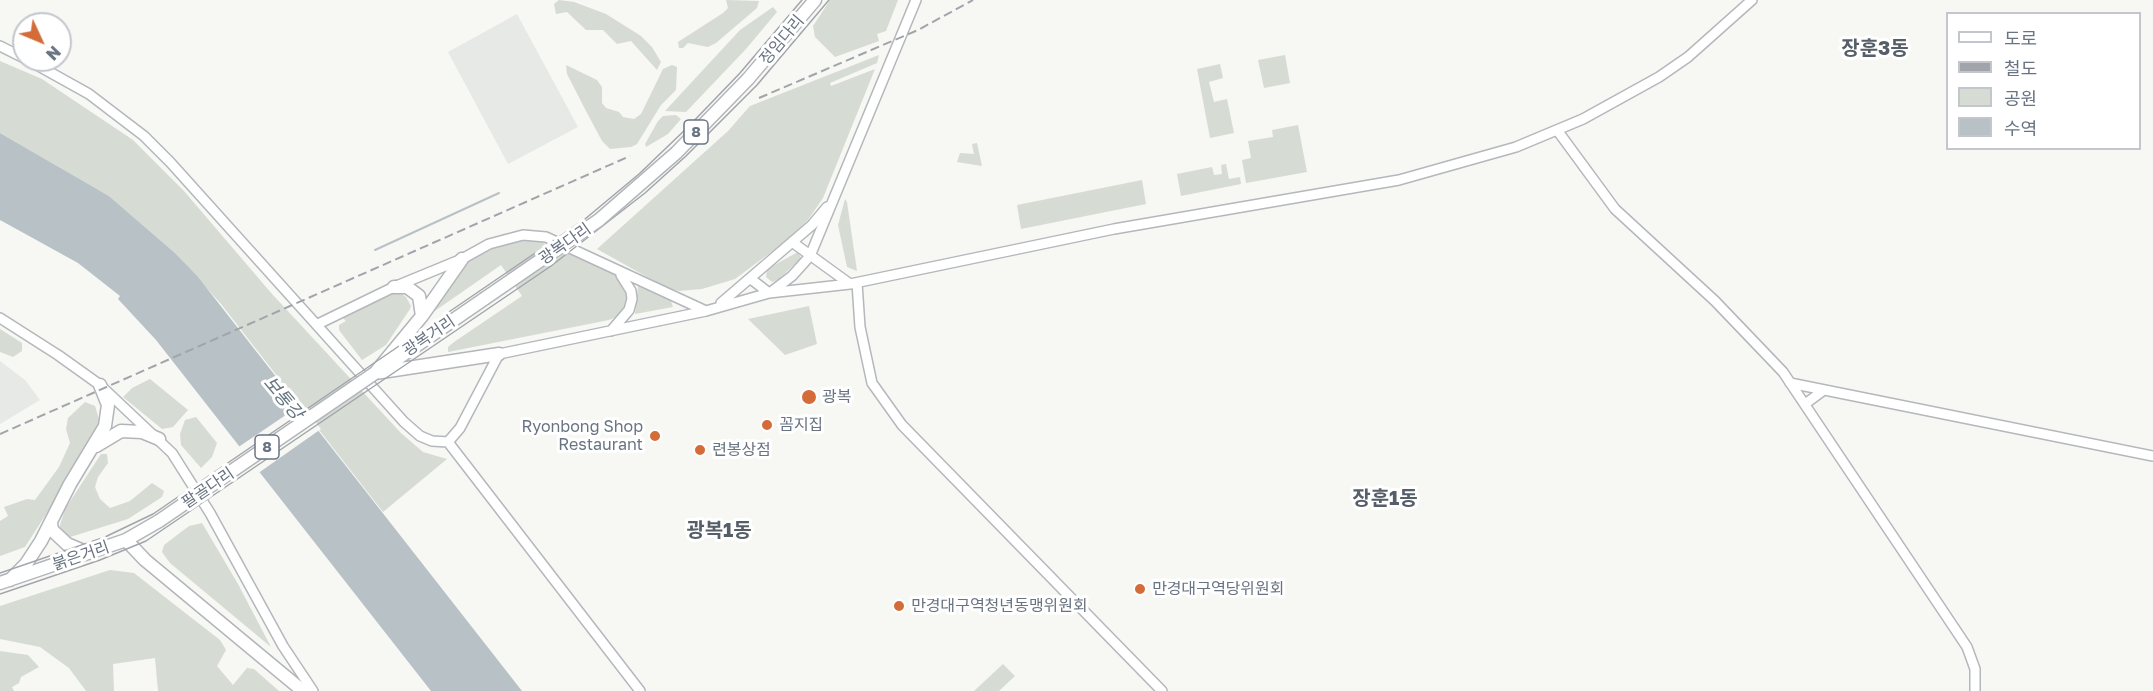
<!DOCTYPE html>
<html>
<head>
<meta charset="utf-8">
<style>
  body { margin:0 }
  #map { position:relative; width:2153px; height:691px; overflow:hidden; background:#f7f7f4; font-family:"Golos Text","Noto Sans KR",sans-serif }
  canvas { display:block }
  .legend { position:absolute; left:1946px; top:12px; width:195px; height:138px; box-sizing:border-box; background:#fff; border:2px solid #c3c7cd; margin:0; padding:8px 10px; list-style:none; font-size:18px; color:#697482 }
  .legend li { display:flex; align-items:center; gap:12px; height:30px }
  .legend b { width:30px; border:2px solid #c3c7cd }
  .north { position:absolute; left:12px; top:12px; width:60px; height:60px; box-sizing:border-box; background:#fff; border:2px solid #c3c7cd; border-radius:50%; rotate:134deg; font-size:16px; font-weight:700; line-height:24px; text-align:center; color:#697482 }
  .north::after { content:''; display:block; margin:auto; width:21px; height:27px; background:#d36c38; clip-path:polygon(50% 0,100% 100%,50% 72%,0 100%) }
</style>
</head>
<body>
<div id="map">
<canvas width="2153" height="691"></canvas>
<ul class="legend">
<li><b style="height:8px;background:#fff"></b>도로</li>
<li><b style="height:8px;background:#a1a5ab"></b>철도</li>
<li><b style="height:16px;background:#d6dbd4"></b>공원</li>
<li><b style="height:16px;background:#b8c1c6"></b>수역</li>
</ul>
<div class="north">N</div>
</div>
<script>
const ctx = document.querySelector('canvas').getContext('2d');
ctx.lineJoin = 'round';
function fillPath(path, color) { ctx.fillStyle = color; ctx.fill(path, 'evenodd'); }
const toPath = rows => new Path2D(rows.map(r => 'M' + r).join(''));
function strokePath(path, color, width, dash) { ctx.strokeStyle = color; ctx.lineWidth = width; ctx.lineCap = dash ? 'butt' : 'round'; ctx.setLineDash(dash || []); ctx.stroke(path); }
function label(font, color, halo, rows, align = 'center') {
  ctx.font = font + ' "Golos Text","Noto Sans KR",sans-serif'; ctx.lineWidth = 6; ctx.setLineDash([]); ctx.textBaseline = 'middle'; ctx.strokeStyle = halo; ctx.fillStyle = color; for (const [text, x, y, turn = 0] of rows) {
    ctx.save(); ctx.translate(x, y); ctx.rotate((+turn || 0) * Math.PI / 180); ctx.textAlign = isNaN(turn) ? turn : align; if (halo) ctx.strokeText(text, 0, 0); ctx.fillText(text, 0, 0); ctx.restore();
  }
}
const built = toPath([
  [517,14,578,127,508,164,448,52],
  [0,361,25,380,40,400,0,424]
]);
const green = toPath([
  [559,0,574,2,606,14,641,36,652,47,661,62,657,70,631,41,617,44,603,30,586,30,567,12,556,14,554,4],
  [726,0,759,1,757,8,716,43,708,47,688,43,683,48,679,48,678,42,723,13,728,8],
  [830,0,898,0,886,31,877,34,879,41,835,57,815,37,813,26],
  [773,7,777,12,746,49,686,112,665,111,740,30],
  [879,55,877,63,830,83,831,86,875,69,823,198,808,220,786,241,735,279,702,289,679,291,665,287,597,249,728,131,750,106],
  [1285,55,1290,83,1264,88,1258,60],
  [0,61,42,79,133,140,184,191,272,294,401,433,423,452,447,459,383,512,221,304,175,253,109,196,0,133],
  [1220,64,1223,78,1209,82,1214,102,1227,99,1234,133,1210,138,1197,69],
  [566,65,597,80,602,87,602,103,606,108,619,112,623,117,634,119,641,114,663,69,672,65,677,67,676,90,661,105,637,144,631,147,610,149,602,141,586,111,567,74],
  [676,115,681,119,668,134,646,147,645,144,658,121,663,116],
  [1298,125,1307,172,1246,183,1242,160,1251,158,1248,141,1273,137,1272,130],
  [977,143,982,166,957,162,960,153,974,154,972,144],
  [1226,164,1229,179,1240,177,1241,184,1181,196,1177,174,1212,167,1214,175,1222,174,1221,165],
  [1142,180,1146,204,1021,229,1017,205],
  [845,199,847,202,857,271,847,267,838,225],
  [522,239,539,241,618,275,623,280,628,296,627,306,619,316,609,320,448,352,448,347,454,342,522,296,501,265,429,315,469,260,486,248],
  [798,252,801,258,778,280,772,282,766,277,767,269],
  [638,286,671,301,673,307,635,314],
  [398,291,406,297,411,306,410,309,386,345,362,360,339,330,339,325,346,321,343,318],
  [809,306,817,344,785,355,748,319],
  [0,329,22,343,22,351,13,357,0,352],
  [150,379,188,410,173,427,162,429,123,397,132,388],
  [85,402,95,406,99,419,96,436,25,547,0,556,0,521,8,516,4,507,27,499,35,500,59,467,70,443,66,429,68,418],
  [196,417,217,443,212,457,201,468,181,445,180,434,185,420],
  [101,454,107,454,108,463,98,477,95,487,100,499,110,508,130,501,152,483,164,491,162,497,128,519,67,538,60,533,59,528,65,509],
  [202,523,238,584,271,647,170,563,162,552,164,545,189,526],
  [110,570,134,573,220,640,226,650,217,666,233,685,247,668,254,669,279,691,158,691,155,658,113,664,114,691,86,691,69,668,40,647,0,639,0,606],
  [0,651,28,655,39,667,21,677,19,683,12,687,14,691,0,691],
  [1003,664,1015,676,999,691,974,691]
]);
const water = toPath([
  [0,133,109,196,175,253,198,277,522,691,431,691,156,340,118,299,120,296,78,263,0,220]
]);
const pier = toPath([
  [302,404,321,429,257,474,237,448]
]);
const stream = toPath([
  [375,250,499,193]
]);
const secondary = toPath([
  [0,46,24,58],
  [28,60,89,94,144,136,170,162,404,422,420,436,432,441,448,442,640,691],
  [1557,130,1615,209,1715,301,1783,372,1967,647,1975,669,1975,691],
  [792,242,850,284],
  [751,279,769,293],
  [857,283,860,327,872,383,902,425,1162,691],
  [771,292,792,276,810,256,916,0],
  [721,303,812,225,827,207],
  [0,318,58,355,100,385,172,453,210,513,283,646,313,691],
  [318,324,394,287,462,259,489,244,523,235,546,237,706,311],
  [611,331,629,310,632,299,631,291,621,275],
  [1790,383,2153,456],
  [1805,404,1824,390],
  [448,442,460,428,499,354,706,311,769,293,850,284,1114,229,1399,180,1516,147,1583,119,1659,77,1688,57,1752,0]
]);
const highway = toPath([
  [748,79,815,0],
  [394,287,407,287,419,296,422,316],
  [391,363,484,299],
  [375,373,422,316,462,259],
  [375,373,499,354],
  [96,446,121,431,142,432,159,439],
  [51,523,52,530,67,544,88,553],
  [126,540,145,560,303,691],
  [10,580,26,564,41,541,70,484,105,426,108,405,100,385],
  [0,583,126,540,159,521]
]);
const tram = toPath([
  [0,573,105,537,153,514,585,219,639,174,688,127,740,73,802,0],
  [0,594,100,560,146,541,551,266,645,193,686,156,757,85,829,0]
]);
const rail = toPath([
  [759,98,918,30,973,0],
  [0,434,630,156]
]);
const highwayBridge = toPath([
  [484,299,599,220,676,153,748,79],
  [159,521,375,373]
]);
const markers = [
  [809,397,8,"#d36c38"],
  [767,425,6,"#d36c38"],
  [655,436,6,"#d36c38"],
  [700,450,6,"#d36c38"],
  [1140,589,6,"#d36c38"],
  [899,606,6,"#d36c38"]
];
const shields = [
  [696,132,24],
  [267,447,24]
];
const shieldNames = [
  ["8",696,132],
  ["8",267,447]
];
const streetNames = [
  ["정임다리",782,40,-50],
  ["광복다리",565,244,-35],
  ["광복거리",429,336,-34],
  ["팔골다리",208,488,-34],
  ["붉은거리",81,556,-19]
];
const poiNames = [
  ["광복",822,397],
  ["꼼지집",779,425],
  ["Ryonbong Shop",643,427,"right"],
  ["Restaurant",643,445,"right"],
  ["련봉상점",712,450],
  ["만경대구역당위원회",1152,589],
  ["만경대구역청년동맹위원회",911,606]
];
const waterNames = [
  ["보통강",283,398,50]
];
const quarterNames = [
  ["장훈3동",1875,49],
  ["장훈1동",1385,499],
  ["광복1동",719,531]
];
fillPath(built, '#e7e9e7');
fillPath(green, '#d6dbd4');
fillPath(water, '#b8c1c6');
fillPath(pier, '#f7f7f4');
strokePath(stream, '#b8c1c6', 2);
strokePath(secondary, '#b4b7bc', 12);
strokePath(highway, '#b2b5b9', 15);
strokePath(secondary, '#fff', 9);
strokePath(highway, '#fff', 12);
strokePath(tram, '#a1a5ab', 1.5);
strokePath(rail, '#a1a5ab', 2, [9, 4.5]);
strokePath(highwayBridge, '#b2b5b9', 15, []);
strokePath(highwayBridge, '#fff', 12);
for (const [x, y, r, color] of markers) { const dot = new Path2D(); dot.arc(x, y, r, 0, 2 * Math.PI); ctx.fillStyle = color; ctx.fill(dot); strokePath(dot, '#fff', 2); }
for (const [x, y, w] of shields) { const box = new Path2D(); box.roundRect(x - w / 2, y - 12, w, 24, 4.5); ctx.fillStyle = '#fff'; ctx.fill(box); strokePath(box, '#697482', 1.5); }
label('bold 15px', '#697482', null, shieldNames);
label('16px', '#697482', '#fff', streetNames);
label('16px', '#697482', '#fff', poiNames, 'left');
label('italic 18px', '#64757f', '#fff', waterNames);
label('bold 20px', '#565e68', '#fff', quarterNames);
</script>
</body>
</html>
